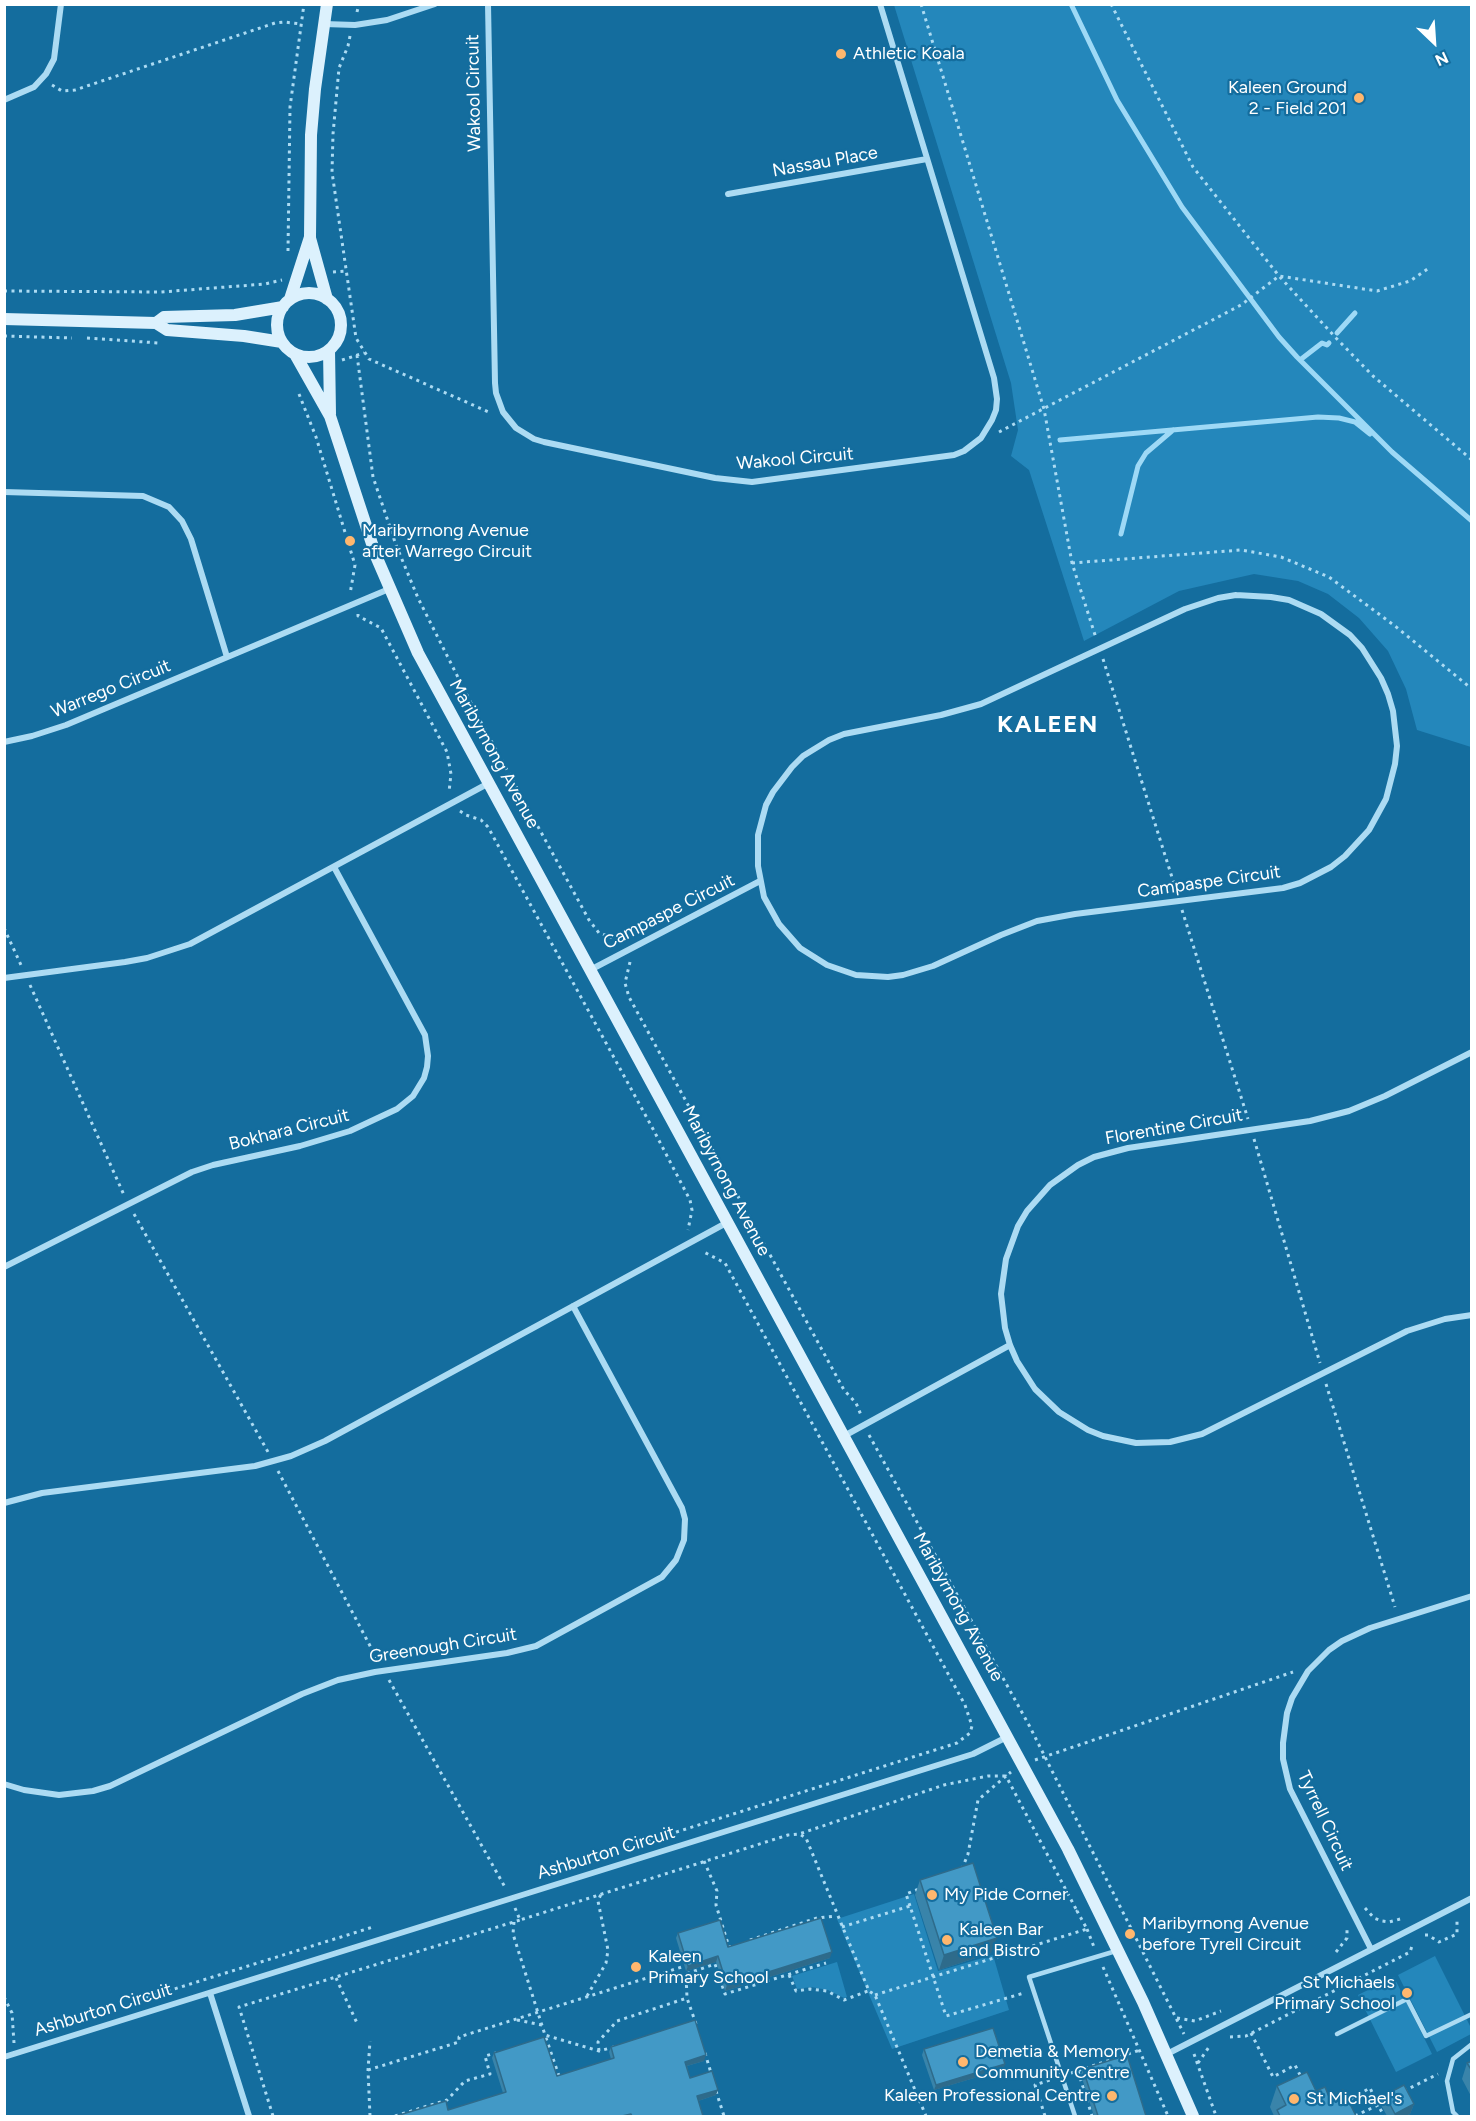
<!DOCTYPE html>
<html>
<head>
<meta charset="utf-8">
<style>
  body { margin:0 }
  #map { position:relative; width:1476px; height:2121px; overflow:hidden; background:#146d9e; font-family:Figtree,sans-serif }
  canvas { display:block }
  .frame { position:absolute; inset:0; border:6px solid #fff; pointer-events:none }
  .north { position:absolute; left:1404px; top:12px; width:60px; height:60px; -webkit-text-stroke:4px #146d9e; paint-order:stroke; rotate:155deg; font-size:16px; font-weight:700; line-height:24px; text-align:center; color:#fff }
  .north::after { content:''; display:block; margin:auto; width:21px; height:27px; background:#fff; clip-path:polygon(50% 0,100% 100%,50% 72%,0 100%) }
</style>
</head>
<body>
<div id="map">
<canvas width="1476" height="2121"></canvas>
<div class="frame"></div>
<div class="north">N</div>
</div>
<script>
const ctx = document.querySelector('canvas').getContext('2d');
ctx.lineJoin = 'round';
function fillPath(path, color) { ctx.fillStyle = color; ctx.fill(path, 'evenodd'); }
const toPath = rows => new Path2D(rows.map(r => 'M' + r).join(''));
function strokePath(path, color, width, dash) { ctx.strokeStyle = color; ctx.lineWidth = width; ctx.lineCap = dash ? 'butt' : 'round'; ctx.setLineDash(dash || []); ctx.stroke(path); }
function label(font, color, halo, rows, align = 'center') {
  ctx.font = font + ' Figtree,sans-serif'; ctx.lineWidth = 4.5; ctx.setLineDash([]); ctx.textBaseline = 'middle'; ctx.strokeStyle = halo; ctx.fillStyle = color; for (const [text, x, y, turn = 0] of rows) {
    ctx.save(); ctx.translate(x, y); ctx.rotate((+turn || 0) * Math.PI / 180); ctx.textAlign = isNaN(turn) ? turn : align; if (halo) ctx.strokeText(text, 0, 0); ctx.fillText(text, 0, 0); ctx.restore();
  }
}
const green = toPath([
  [894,5,1471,5,1471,747,1417,730,1406,689,1388,651,1359,618,1328,594,1298,581,1254,574,1179,591,1084,641,1029,470,1011,456,1018,430,1011,383],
  [914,1894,938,1971,993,1955,1009,2010,892,2049,837,1919],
  [1435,1956,1471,2028,1471,2034,1437,2052,1398,1975],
  [837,1962,847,1997,844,1998,828,1990,811,1987,797,1989,792,1976],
  [1394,1977,1432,2054,1396,2072,1358,1995]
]);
const stream = toPath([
  [1071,4,1117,100,1182,207,1279,337,1297,357,1392,452,1472,521],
  [1337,333,1355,313],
  [1300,360,1322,343,1327,345,1329,343],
  [1060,440,1318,417,1339,418,1355,422,1370,434],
  [1121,534,1138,466,1146,453,1173,430]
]);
const path = toPath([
  [921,4,1044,409,1072,563,1096,638],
  [1111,4,1193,167,1279,276,1336,338,1373,376,1472,460],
  [357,12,359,4],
  [350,36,348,46,339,68,333,134,332,172,356,338,369,359,491,413],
  [52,85,62,91,75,90,275,23,284,22,301,24],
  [288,251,290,107,304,4],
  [333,272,346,271],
  [4,291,161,292,265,284,282,280],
  [4,336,72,338],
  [87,338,159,343],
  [357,355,373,477,396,545,418,598,477,715,589,920,599,933,617,939,620,943],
  [342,360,364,353],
  [299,394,316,437,355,565,350,594],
  [999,432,1241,305,1279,276,1377,291,1410,281,1429,268],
  [1072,563,1241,550,1281,557,1329,577,1395,626,1472,689],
  [358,614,358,616,381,628,447,752,451,774,449,792],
  [1103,659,1176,890],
  [460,811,466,815,481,820,488,827,653,1129,690,1200,692,1210,688,1230],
  [1182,910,1248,1119],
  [4,928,21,965],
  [630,962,625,983,629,997,844,1390,856,1403,861,1415],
  [30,985,124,1195],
  [1254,1139,1320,1363],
  [134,1214,268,1452],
  [1326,1384,1395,1607],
  [869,1435,1030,1727,1184,2034],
  [278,1471,378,1661],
  [389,1680,506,1889],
  [1035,1760,1293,1672],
  [801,1835,806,1838,869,1991,875,1995,926,2116],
  [626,1848,957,1743,970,1733,972,1726,965,1705,725,1263,702,1251],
  [704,1861,717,1891,716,1905,729,1947,733,1946],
  [962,1869,968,1854,978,1800,1006,1776,1077,1911],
  [910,1906,906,1894,919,1889],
  [515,1908,520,1920,788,1835,799,1834,944,1785,988,1776,1006,1776,1011,1772],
  [1365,1908,1374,1918,1382,1921,1389,1922,1404,1918],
  [514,1922,513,1934,545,2035],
  [842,1927,910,1906,946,2016,1024,1993],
  [1087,1929,1094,1947],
  [1425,1935,1428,1935,1439,1942,1457,1934,1457,1920],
  [750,1940,817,1918,836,1916],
  [1336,1952,1347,1938,1347,1930],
  [1103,1967,1168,2116],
  [789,1975,796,1991,810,1989,827,1991,844,2000,868,1991],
  [336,1978,357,2023],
  [875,1995,1087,1929,1077,1911,1079,1911],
  [587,1996,606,1963,608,1950,599,1906,598,1901,601,1894],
  [4,1997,12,2013,14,2043],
  [139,2000,373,1927],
  [1177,2018,1195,2021,1221,2011],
  [517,2020,542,2025],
  [696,2024,687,1998,686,1974,715,1964,725,1994,826,1963],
  [1251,2033,1273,2077,1295,2065,1302,2079],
  [1230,2037,1246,2036,1410,1952,1413,1943],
  [599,2051,598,2042,617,2021,687,1998],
  [705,2053,711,2073],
  [1194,2054,1216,2116],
  [1198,2063,1209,2047],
  [368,2070,459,2042,459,2037,685,1966],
  [1078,2071,1092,2116],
  [1071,2073,1140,2050],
  [559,2076,545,2035,599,2051,614,2047],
  [716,2091,724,2116],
  [1404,2091,1438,2074],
  [1345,2102,1370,2088,1378,2105,1385,2101],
  [273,2116,239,2007,520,1920],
  [370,2116,368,2070,370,2041],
  [395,2116,447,2100,465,2081,490,2074,485,2056,496,2053],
  [1045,2116,1035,2085,1053,2079],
  [1355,2116,1378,2105,1384,2116]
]);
const lane = toPath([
  [1337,2034,1407,1999,1426,2036,1472,2014],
  [1075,2116,1029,1977,1116,1951],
  [1457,2116,1453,2112,1447,2081,1453,2059,1472,2044]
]);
const street = toPath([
  [488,4,495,383,496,393,503,412,516,428,534,439,544,442,715,478,752,482,954,455,964,451,981,438,992,420,996,410,997,399,994,378,880,4],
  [324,24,355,25,387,20,435,4],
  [4,100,34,87,46,74,54,59,61,4],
  [728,194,927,159],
  [4,492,143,496,169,507,182,521,191,539,227,657],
  [1236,595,1271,597,1289,600,1321,614,1350,635,1362,648,1381,678,1388,694,1393,711,1397,746,1395,764,1386,799,1369,830,1345,856,1331,867,1300,883,1283,888,1075,914,1037,921,1001,935,933,966,903,975,888,977,856,975,827,965,800,948,779,924,764,897,758,866,758,835,766,805,773,792,792,767,803,756,829,740,844,734,941,715,981,704,1185,609,1218,598,1236,595],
  [4,742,32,736,66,725,389,589],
  [592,969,760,881],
  [4,978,125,962,147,958,190,944,489,783],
  [1472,1052,1385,1096,1349,1111,1310,1121,1128,1148,1094,1157,1078,1165,1050,1185,1027,1211,1018,1226,1006,1259,1001,1294,1005,1328,1010,1345,1017,1361,1035,1389,1059,1412,1088,1430,1103,1436,1136,1443,1170,1442,1202,1434,1407,1331,1445,1319,1472,1315],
  [4,1267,192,1172,213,1165,300,1146,350,1131,397,1109,413,1096,424,1078,427,1067,428,1056,425,1035,334,867],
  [844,1436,1010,1345],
  [4,1503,42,1493,255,1466,291,1456,325,1441,728,1222],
  [4,1784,24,1790,59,1795,93,1791,110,1786,302,1694,338,1680,375,1672,507,1653,536,1646,662,1577,676,1560,684,1540,685,1519,682,1508,573,1306],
  [1371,1949,1290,1789,1283,1759,1283,1743,1287,1713,1292,1698,1308,1671,1329,1650,1342,1641,1370,1628,1472,1596],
  [210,1993,249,2116],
  [1167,2054,1472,1898],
  [4,2057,973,1754,1007,1737]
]);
const secondary = toPath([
  [310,238,327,299],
  '277 325a32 32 0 1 1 64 0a32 32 0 1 1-64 0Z',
  [290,299,310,237,311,135,315,89,327,4],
  [4,319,156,323,167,330,244,336,282,342],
  [156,323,164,317,235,315,283,307],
  [329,350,330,414],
  [295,354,330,416,376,556,418,653,1068,1849,1143,2002,1193,2116]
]);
const wall = toPath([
  [920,1880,991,1953,939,1970,915,1895],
  [678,1933,728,1947,830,1958,725,1991,716,1962,686,1971,676,1938],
  [611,2047,704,2061,687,2066,690,2078,716,2095,698,2101,703,2116,396,2116,448,2110,503,2093,492,2058,494,2053,557,2076,611,2059,609,2052],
  [924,2049,1004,2069,934,2090,922,2055],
  [1472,2061,1472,2098,1462,2079,1467,2063],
  [1083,2069,1146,2116,1094,2116,1081,2075],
  [1277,2086,1316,2091,1329,2097,1356,2116,1274,2116,1270,2107],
  [1385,2095,1414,2104,1410,2114,1406,2116,1387,2116,1381,2105]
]);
const shadedWall = toPath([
  [997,1938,991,1953,939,1970,944,1955],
  [832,1952,830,1958,725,1991,727,1985],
  [718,1956,716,1962,686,1971,688,1966],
  [706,2055,704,2061,683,2067,685,2062],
  [1005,2064,1004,2069,934,2090,936,2085],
  [718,2090,716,2095,695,2102,697,2096],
  [1414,2104,1410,2114,1406,2116,1394,2116,1395,2114]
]);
const building = toPath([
  [973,1863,997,1938,944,1955,920,1880,973,1863],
  [821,1918,832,1952,727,1985,718,1956,688,1966,678,1933,720,1920,728,1947,821,1918],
  [695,2020,706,2055,685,2062,690,2078,712,2071,718,2090,697,2096,703,2116,632,2116,631,2114,622,2116,396,2116,446,2101,448,2110,506,2092,494,2053,544,2037,557,2076,614,2058,611,2047,695,2020],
  [993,2028,1005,2064,936,2085,924,2049,993,2028],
  [1127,2055,1146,2116,1098,2116,1083,2069,1127,2055],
  [1472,2061,1472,2071,1467,2063,1472,2061],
  [1307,2072,1316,2091,1325,2087,1329,2097,1343,2090,1356,2116,1280,2116,1277,2110,1286,2105,1277,2086,1307,2072],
  [1404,2085,1414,2104,1395,2114,1385,2095,1404,2085]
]);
const markers = [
  [841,54,6,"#ffb76e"],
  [1359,98,6,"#ffb76e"],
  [350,541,6,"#ffb76e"],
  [932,1895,6,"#ffb76e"],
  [1130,1934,6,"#ffb76e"],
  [947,1940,6,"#ffb76e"],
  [636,1967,6,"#ffb76e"],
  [1407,1993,6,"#ffb76e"],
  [963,2062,6,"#ffb76e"],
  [1112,2096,6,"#ffb76e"],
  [1294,2099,6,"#ffb76e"]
];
const poiNames = [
  ["Athletic Koala",853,54],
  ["Kaleen Ground",1347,88,"right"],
  ["2 - Field 201",1347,109,"right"],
  ["Maribyrnong Avenue",362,531],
  ["after Warrego Circuit",362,552],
  ["My Pide Corner",944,1895],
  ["Maribyrnong Avenue",1142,1924],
  ["before Tyrell Circuit",1142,1945],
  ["Kaleen Bar",959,1930],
  ["and Bistro",959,1951],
  ["Kaleen",648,1957],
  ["Primary School",648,1978],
  ["St Michaels",1395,1983,"right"],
  ["Primary School",1395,2004,"right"],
  ["Demetia & Memory",975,2052],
  ["Community Centre",975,2073],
  ["Kaleen Professional Centre",1100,2096,"right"],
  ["St Michael's",1306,2099]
];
const streetNames = [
  ["Wakool Circuit",474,93,-91],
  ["Nassau Place",825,162,-10],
  ["Wakool Circuit",795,459,-5],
  ["Warrego Circuit",111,689,-22],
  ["Maribyrnong Avenue",494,754,61],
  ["Campaspe Circuit",1209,882,-8],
  ["Campaspe Circuit",669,912,-27],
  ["Florentine Circuit",1174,1127,-10],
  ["Bokhara Circuit",289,1130,-14],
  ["Maribyrnong Avenue",726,1181,62],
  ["Maribyrnong Avenue",958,1607,61],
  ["Greenough Circuit",443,1646,-9],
  ["Tyrrell Circuit",1325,1821,65],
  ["Ashburton Circuit",606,1853,-17],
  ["Ashburton Circuit",103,2010,-17]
];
const districtNames = [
  ["KALEEN",1048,725]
];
fillPath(green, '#2487bb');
strokePath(stream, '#9ed9f6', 5);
strokePath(path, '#acdbf3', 3, [3, 4.5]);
strokePath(lane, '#acdbf3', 4.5);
strokePath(street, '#acdbf3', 6);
strokePath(secondary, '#dcf1fd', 12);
fillPath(wall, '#3984aa');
fillPath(shadedWall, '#2e6b8b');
fillPath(building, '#4299c6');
strokePath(building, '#2e6b8b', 1.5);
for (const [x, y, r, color] of markers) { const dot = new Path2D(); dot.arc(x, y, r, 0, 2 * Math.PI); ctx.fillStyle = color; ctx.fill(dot); strokePath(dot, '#146d9e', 2); }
label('18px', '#fff', '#146d9e', poiNames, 'left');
label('18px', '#fff', '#146d9e', streetNames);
ctx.letterSpacing = '1.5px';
label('bold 24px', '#fff', '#146d9e', districtNames);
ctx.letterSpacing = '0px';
</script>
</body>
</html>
